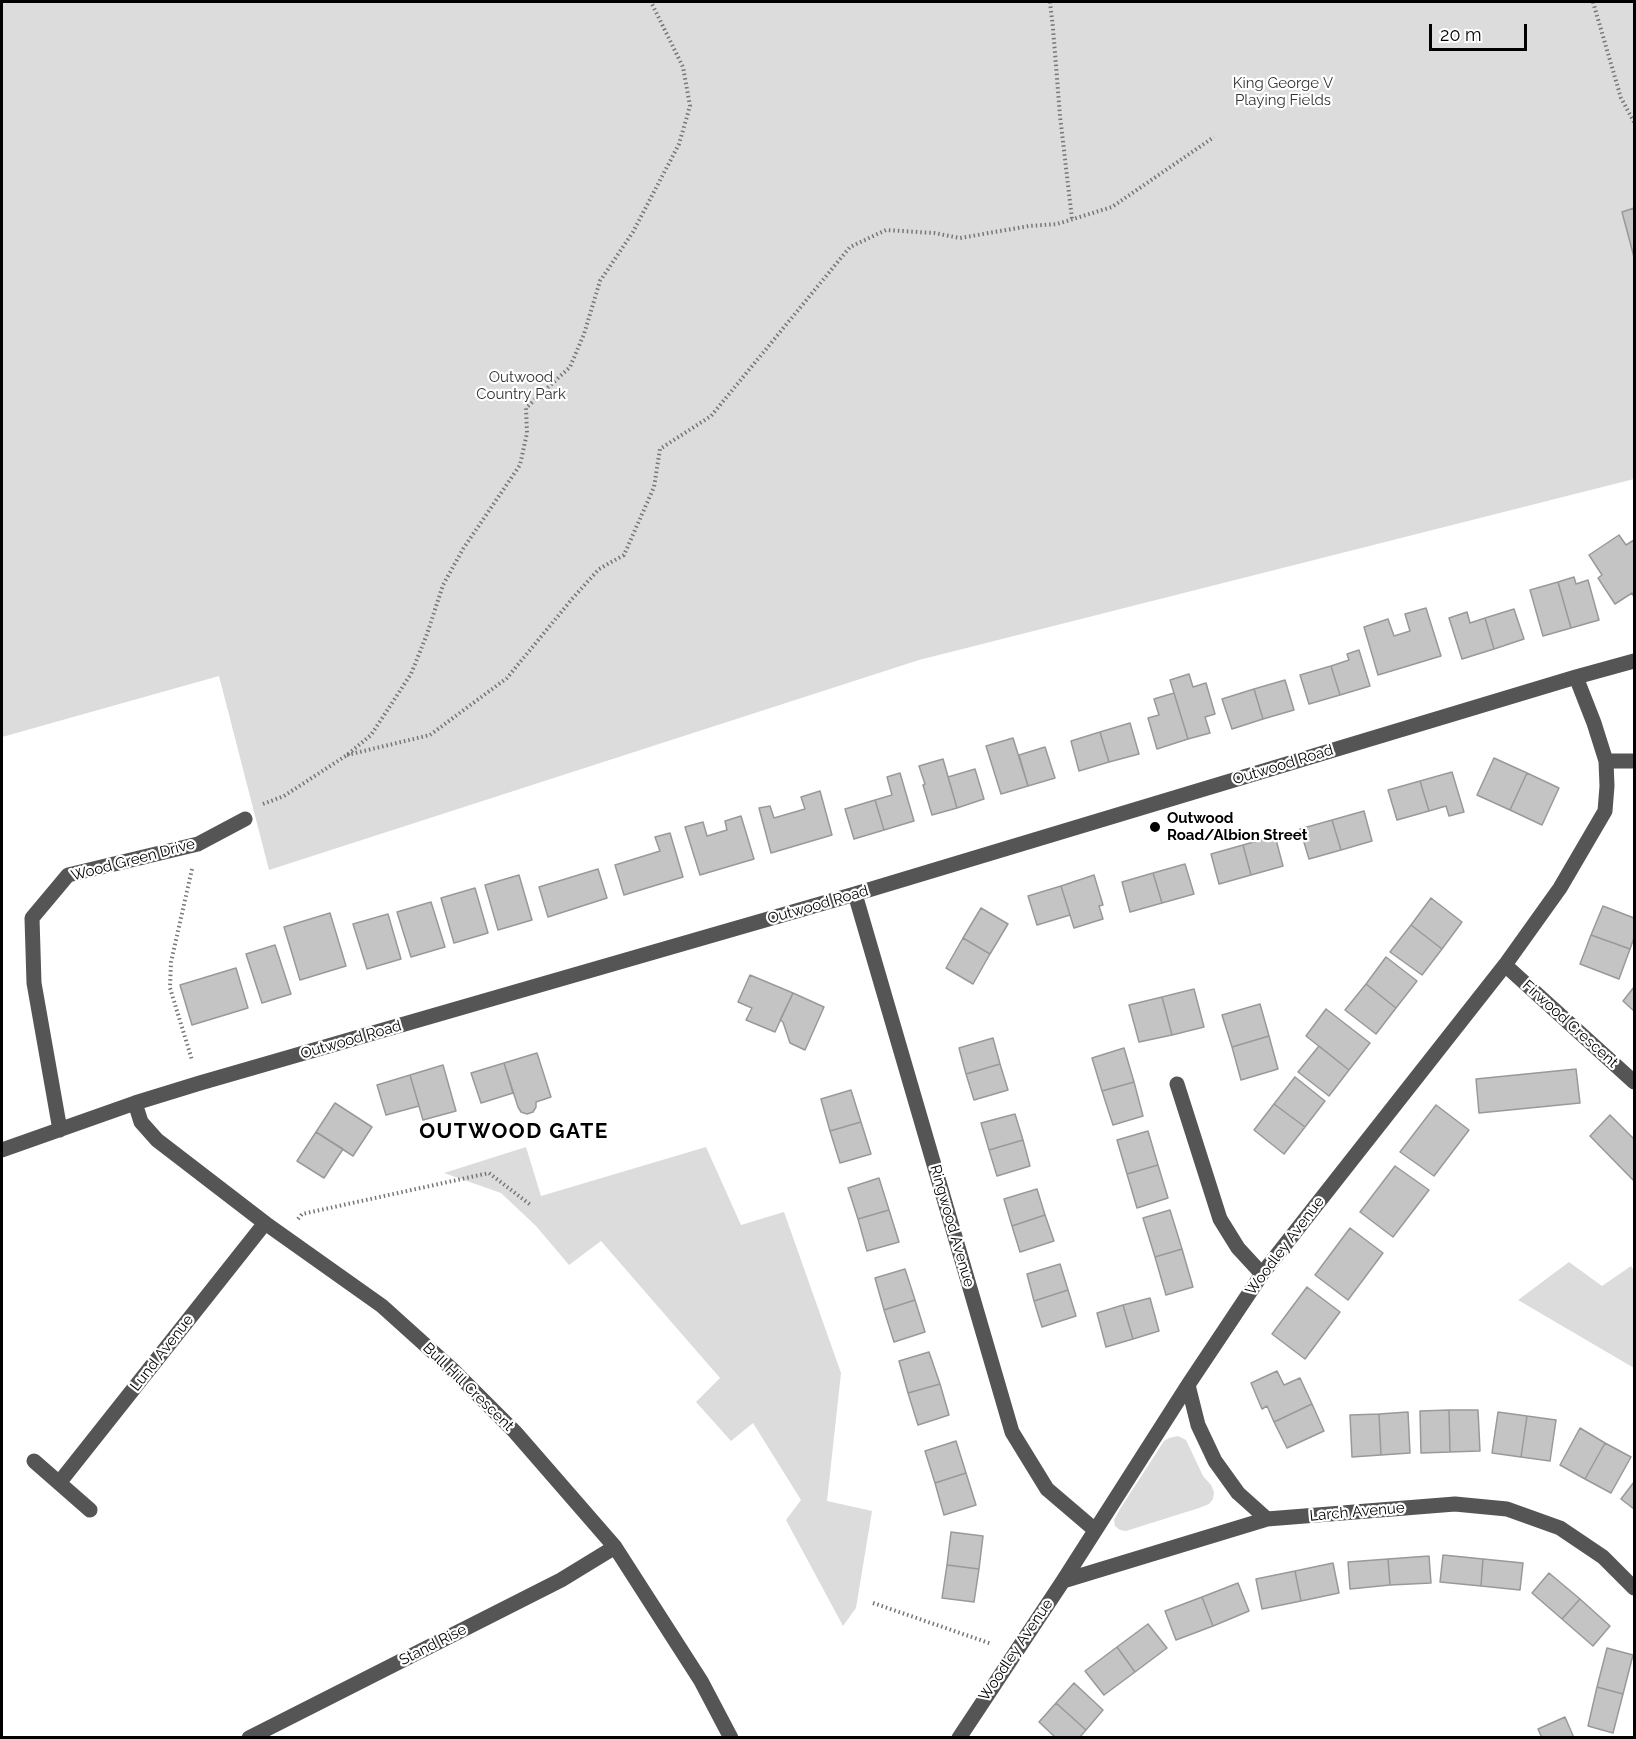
<!DOCTYPE html>
<html>
<head>
<meta charset="utf-8">
<style>
  body { margin:0 }
  #map { position:relative; width:1636px; height:1739px; overflow:hidden; background:#fff; font-family:Raleway,sans-serif }
  canvas { display:block }
  .frame { position:absolute; inset:0; border:3px solid #000; pointer-events:none }
  .scale { position:absolute; left:1429px; top:24px; width:98px; height:27px; box-sizing:border-box; border:3px solid #000; border-top:0; padding-left:8px; font-size:18px; line-height:21px; white-space:nowrap; color:#000; -webkit-text-stroke:4px #fff; paint-order:stroke }
</style>
</head>
<body>
<div id="map">
<canvas width="1636" height="1739"></canvas>
<div class="frame"></div>
<div class="scale">20 m</div>
</div>
<script>
const ctx = document.querySelector('canvas').getContext('2d');
ctx.lineJoin = 'round';
function fillPath(path, color) { ctx.fillStyle = color; ctx.fill(path, 'evenodd'); }
const toPath = rows => new Path2D(rows.map(r => 'M' + r).join(''));
function strokePath(path, color, width, dash) { ctx.strokeStyle = color; ctx.lineWidth = width; ctx.lineCap = dash ? 'butt' : 'round'; ctx.setLineDash(dash || []); ctx.stroke(path); }
function label(font, color, halo, rows, align = 'center') {
  ctx.font = font + ' Raleway,sans-serif'; ctx.lineWidth = 4.5; ctx.setLineDash([]); ctx.textBaseline = 'middle'; ctx.strokeStyle = halo; ctx.fillStyle = color; for (const [text, x, y, turn = 0] of rows) {
    ctx.save(); ctx.translate(x, y); ctx.rotate((+turn || 0) * Math.PI / 180); ctx.textAlign = isNaN(turn) ? turn : align; if (halo) ctx.strokeText(text, 0, 0); ctx.fillText(text, 0, 0); ctx.restore();
  }
}
const green = toPath([
  [2,2,1634,2,1634,479,919,660,269,870,219,676,2,737],
  [526,1147,541,1196,706,1147,741,1225,784,1212,841,1373,827,1501,872,1511,856,1608,843,1626,786,1520,801,1500,753,1423,731,1441,696,1402,720,1378,601,1241,569,1265,536,1226,501,1193,444,1173],
  [1569,1262,1602,1286,1631,1266,1634,1271,1634,1368,1518,1300],
  [1178,1436,1186,1440,1203,1476,1211,1485,1214,1492,1213,1499,1209,1504,1199,1508,1126,1531,1120,1530,1115,1526,1114,1520,1120,1509,1164,1441,1169,1438]
]);
const building = toPath([
  [1634,208,1634,257,1622,212,1634,208],
  [1619,535,1626,545,1634,540,1634,597,1632,593,1615,604,1598,578,1602,575,1589,555,1619,535],
  [1574,577,1576,584,1588,580,1599,620,1571,628,1558,582,1574,577],
  [1558,582,1571,628,1543,636,1530,590,1558,582],
  [1426,608,1441,656,1378,675,1364,627,1388,619,1394,636,1410,631,1405,614,1426,608],
  [1514,609,1524,639,1494,649,1485,618,1514,609],
  [1467,612,1470,623,1485,618,1494,649,1462,659,1449,618,1467,612],
  [1359,650,1370,686,1340,695,1331,666,1349,660,1347,654,1359,650],
  [1331,666,1340,695,1309,704,1300,675,1331,666],
  [1189,674,1193,687,1206,683,1215,714,1205,717,1210,733,1188,739,1170,680,1189,674],
  [1285,680,1294,710,1263,719,1254,689,1285,680],
  [1254,689,1263,719,1232,729,1222,699,1254,689],
  [1174,693,1188,739,1157,749,1148,718,1159,715,1154,699,1174,693],
  [1130,723,1139,754,1109,762,1100,732,1130,723],
  [1100,732,1109,762,1079,771,1071,741,1100,732],
  [1013,738,1028,786,1001,794,986,746,1013,738],
  [1045,747,1055,778,1028,786,1019,755,1045,747],
  [1494,758,1527,773,1510,810,1477,795,1494,758],
  [943,759,957,808,932,815,923,785,925,784,919,766,943,759],
  [975,769,984,799,957,808,948,777,975,769],
  [1452,772,1464,812,1449,816,1446,806,1429,811,1420,781,1452,772],
  [900,773,914,821,884,830,875,800,892,795,887,777,900,773],
  [1527,773,1559,788,1542,825,1510,810,1527,773],
  [1420,781,1429,811,1397,820,1388,790,1420,781],
  [820,791,832,835,771,853,759,808,770,806,774,818,805,809,801,797,820,791],
  [875,800,884,830,854,839,845,809,875,800],
  [1364,811,1372,841,1341,850,1332,820,1364,811],
  [741,816,754,859,700,875,685,827,703,822,707,836,727,830,725,821,741,816],
  [1332,820,1341,850,1309,859,1300,829,1332,820],
  [670,833,683,877,624,895,615,865,660,851,655,837,670,833],
  [1275,836,1283,866,1251,875,1243,845,1275,836],
  [1243,845,1251,875,1219,884,1211,854,1243,845],
  [1185,864,1194,894,1162,903,1153,873,1185,864],
  [598,869,607,898,548,917,539,887,598,869],
  [1153,873,1162,903,1130,912,1122,882,1153,873],
  [519,875,532,920,498,930,485,885,519,875],
  [1094,875,1103,905,1099,906,1103,919,1074,928,1061,886,1094,875],
  [1061,886,1070,915,1037,925,1028,896,1061,886],
  [475,888,488,933,454,943,441,898,475,888],
  [1431,898,1462,922,1442,949,1411,925,1431,898],
  [431,902,445,947,411,957,397,912,431,902],
  [1603,906,1634,918,1634,938,1630,949,1591,935,1603,906],
  [981,908,1008,924,990,954,963,938,981,908],
  [330,913,346,966,300,980,284,927,330,913],
  [388,914,401,959,367,969,353,924,388,914],
  [1411,925,1442,949,1422,975,1390,952,1411,925],
  [1591,935,1630,949,1619,979,1580,964,1591,935],
  [963,938,990,954,973,984,946,968,963,938],
  [275,945,291,994,262,1003,246,954,275,945],
  [1386,957,1417,981,1396,1008,1366,984,1386,957],
  [236,968,248,1008,192,1025,180,985,236,968],
  [750,975,793,993,775,1032,746,1020,752,1008,738,1002,750,975],
  [1366,984,1396,1008,1376,1034,1345,1010,1366,984],
  [1634,987,1634,1011,1623,1001,1634,987],
  [1194,989,1204,1027,1172,1035,1162,997,1194,989],
  [793,993,824,1007,805,1050,790,1043,783,1022,780,1020,793,993],
  [1162,997,1172,1035,1139,1042,1129,1005,1162,997],
  [1260,1004,1269,1036,1232,1047,1222,1015,1260,1004],
  [1326,1009,1370,1043,1349,1070,1306,1036,1326,1009],
  [1269,1036,1278,1069,1241,1080,1232,1047,1269,1036],
  [993,1038,1000,1064,966,1074,959,1048,993,1038],
  [1319,1046,1349,1070,1329,1096,1298,1072,1319,1046],
  [1124,1048,1134,1082,1102,1091,1092,1058,1124,1048],
  [537,1053,551,1097,536,1102,536,1107,533,1112,527,1114,521,1112,518,1107,504,1063,537,1053],
  [504,1063,513,1093,481,1103,471,1073,504,1063],
  [1000,1064,1008,1090,974,1100,966,1074,1000,1064],
  [443,1065,456,1111,423,1120,410,1075,443,1065],
  [1576,1069,1580,1103,1479,1113,1476,1079,1576,1069],
  [410,1075,419,1106,386,1115,377,1085,410,1075],
  [1295,1077,1325,1101,1305,1127,1274,1104,1295,1077],
  [1134,1082,1143,1116,1113,1125,1102,1091,1134,1082],
  [851,1090,861,1122,830,1131,821,1099,851,1090],
  [335,1103,372,1127,353,1156,316,1132,335,1103],
  [1274,1104,1305,1127,1284,1154,1254,1130,1274,1104],
  [1436,1105,1469,1130,1434,1176,1400,1152,1436,1105],
  [1015,1114,1023,1140,989,1150,981,1123,1015,1114],
  [1610,1115,1634,1139,1634,1181,1590,1136,1610,1115],
  [861,1122,871,1154,840,1163,830,1131,861,1122],
  [1148,1131,1158,1165,1127,1174,1117,1140,1148,1131],
  [316,1132,343,1149,324,1178,297,1161,316,1132],
  [1023,1140,1030,1166,997,1176,989,1150,1023,1140],
  [1158,1165,1168,1198,1137,1208,1127,1174,1158,1165],
  [1395,1166,1429,1190,1393,1237,1360,1212,1395,1166],
  [879,1178,889,1210,858,1219,848,1188,879,1178],
  [1037,1189,1045,1215,1012,1226,1004,1199,1037,1189],
  [889,1210,899,1242,867,1251,858,1219,889,1210],
  [1170,1210,1182,1249,1155,1257,1143,1218,1170,1210],
  [1045,1215,1054,1241,1020,1252,1012,1226,1045,1215],
  [1350,1228,1383,1253,1348,1300,1315,1275,1350,1228],
  [1182,1249,1193,1287,1166,1295,1155,1257,1182,1249],
  [1060,1264,1068,1290,1034,1301,1027,1274,1060,1264],
  [905,1269,915,1300,884,1310,875,1278,905,1269],
  [1307,1287,1340,1312,1305,1359,1272,1334,1307,1287],
  [1068,1290,1076,1316,1042,1327,1034,1301,1068,1290],
  [1150,1298,1159,1331,1133,1339,1123,1305,1150,1298],
  [915,1300,925,1332,894,1342,884,1310,915,1300],
  [1123,1305,1133,1339,1106,1347,1097,1313,1123,1305],
  [929,1352,940,1384,908,1393,899,1361,929,1352],
  [1277,1371,1284,1385,1300,1378,1312,1404,1274,1422,1267,1406,1262,1409,1251,1383,1277,1371],
  [940,1384,949,1415,918,1425,908,1393,940,1384],
  [1312,1404,1324,1431,1287,1448,1274,1422,1312,1404],
  [1449,1410,1478,1410,1480,1451,1450,1452,1449,1410],
  [1449,1410,1450,1452,1421,1453,1420,1411,1449,1410],
  [1408,1412,1410,1453,1381,1455,1379,1414,1408,1412],
  [1498,1412,1527,1416,1521,1457,1492,1453,1498,1412],
  [1379,1414,1381,1455,1352,1457,1350,1415,1379,1414],
  [1527,1416,1556,1420,1550,1461,1521,1457,1527,1416],
  [1580,1428,1605,1443,1585,1479,1560,1465,1580,1428],
  [956,1441,966,1473,935,1483,925,1451,956,1441],
  [1605,1443,1631,1457,1611,1493,1585,1479,1605,1443],
  [966,1473,976,1505,944,1515,935,1483,966,1473],
  [1634,1482,1634,1509,1621,1499,1634,1482],
  [951,1532,983,1536,979,1569,947,1565,951,1532],
  [1443,1555,1483,1559,1481,1586,1440,1582,1443,1555],
  [1429,1556,1431,1583,1390,1585,1388,1559,1429,1556],
  [1388,1559,1390,1585,1350,1589,1348,1562,1388,1559],
  [1483,1559,1523,1563,1520,1590,1481,1586,1483,1559],
  [1333,1563,1339,1593,1301,1601,1295,1571,1333,1563],
  [947,1565,979,1569,974,1602,942,1598,947,1565],
  [1295,1571,1301,1601,1262,1609,1256,1579,1295,1571],
  [1549,1573,1580,1599,1562,1619,1532,1593,1549,1573],
  [1238,1583,1249,1611,1213,1626,1202,1597,1238,1583],
  [1202,1597,1213,1626,1176,1640,1165,1611,1202,1597],
  [1580,1599,1610,1626,1593,1646,1562,1619,1580,1599],
  [1148,1624,1167,1648,1135,1672,1117,1647,1148,1624],
  [1117,1647,1135,1672,1104,1695,1085,1671,1117,1647],
  [1607,1648,1633,1655,1623,1694,1597,1687,1607,1648],
  [1074,1683,1103,1710,1086,1730,1056,1703,1074,1683],
  [1597,1687,1623,1694,1613,1733,1588,1726,1597,1687],
  [1056,1703,1086,1730,1079,1738,1056,1738,1039,1722,1056,1703],
  [1565,1717,1574,1738,1542,1738,1538,1729,1565,1717]
]);
const path = toPath([
  [1050,2,1053,28,1060,116,1072,219],
  [1593,2,1621,98,1634,122],
  [347,755,430,735,507,678,572,599,599,569,624,555,654,487,660,449,711,416,850,247,886,230,934,233,960,238,1029,226,1057,224,1112,207,1214,137],
  [263,804,284,796,347,755,371,735,411,674,427,634,443,585,463,549,520,465,527,433,526,408,570,367,584,334,600,281,633,232,679,144,690,106,683,67,651,2],
  [192,869,171,962,170,988,192,1060],
  [298,1219,302,1214,489,1173,532,1206],
  [873,1603,992,1644]
]);
const minor = toPath([
  [1576,677,1594,723,1606,761,1634,761],
  [855,894,1012,1432,1047,1489,1095,1530],
  [1505,965,1634,1082],
  [1177,1084,1220,1219,1238,1248,1262,1274],
  [135,1103,141,1122,157,1140,265,1223,382,1306,453,1370,515,1432,615,1547,701,1681,731,1738],
  [60,1130,34,983,32,918,68,875,198,844,245,819],
  [2,1150,135,1103,200,1083,855,894,1576,677,1634,661],
  [1188,1385,1198,1425,1215,1461,1238,1493,1267,1519],
  [34,1461,90,1510],
  [59,1483,265,1223],
  [1063,1581,1267,1519,1455,1504,1507,1509,1560,1528,1603,1557,1634,1588],
  [249,1738,561,1580,615,1547],
  [959,1738,1063,1581,1188,1385,1262,1274,1505,965,1560,888,1605,811,1607,786,1606,761]
]);
const markers = [
  [1155,827,6,"#000"]
];
const parkNames = [
  ["King George V",1283,83],
  ["Playing Fields",1283,100],
  ["Outwood",521,377],
  ["Country Park",521,394]
];
const streetNames = [
  ["Outwood Road",1283,765,-17],
  ["Wood Green Drive",133,860,-15],
  ["Outwood Road",818,905,-16],
  ["Firwood Crescent",1570,1024,42],
  ["Outwood Road",351,1040,-16],
  ["Ringwood Avenue",952,1226,74],
  ["Woodley Avenue",1285,1246,-53],
  ["Lund Avenue",162,1353,-52],
  ["Bull Hill Crescent",468,1387,44],
  ["Larch Avenue",1357,1512,-5],
  ["Stand Rise",433,1645,-27],
  ["Woodley Avenue",1016,1650,-56]
];
const poiNames = [
  ["Outwood",1167,818],
  ["Road/Albion Street",1167,835]
];
const districtNames = [
  ["OUTWOOD GATE",514,1132]
];
fillPath(green, '#dcdcdc');
fillPath(building, '#c4c4c4');
strokePath(building, '#999', 1.5);
strokePath(path, '#777', 4, [1.5, 3]);
strokePath(minor, '#555', 15);
for (const [x, y, r, color] of markers) { const dot = new Path2D(); dot.arc(x, y, r, 0, 2 * Math.PI); ctx.fillStyle = color; ctx.fill(dot); strokePath(dot, '#fff', 2); }
label('15px', '#333', '#fff', parkNames);
label('15px', '#000', '#fff', streetNames);
label('bold 15px', '#000', '#fff', poiNames, 'left');
ctx.letterSpacing = '1.5px';
label('bold 21px', '#000', '#fff', districtNames);
ctx.letterSpacing = '0px';
</script>
</body>
</html>
